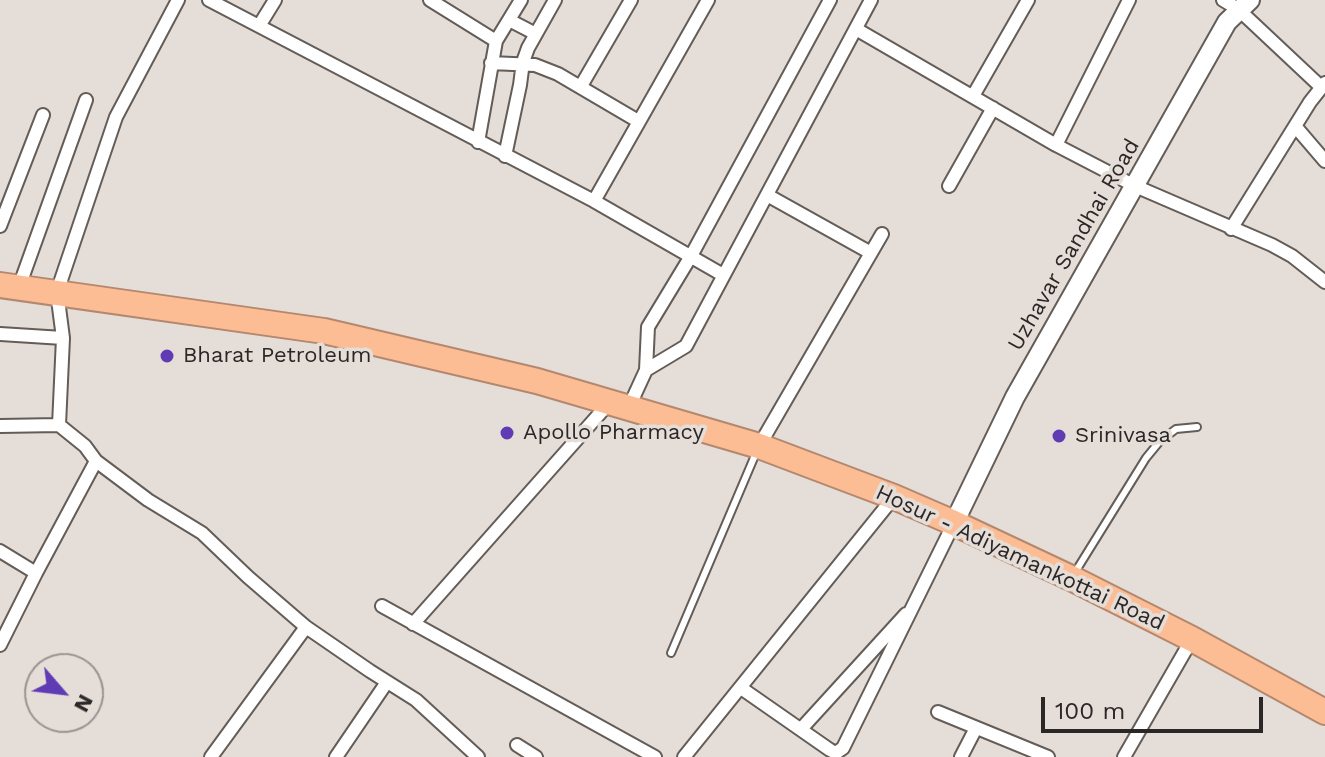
<!DOCTYPE html>
<html>
<head>
<meta charset="utf-8">
<style>
  body { margin:0 }
  #map { position:relative; width:1325px; height:757px; overflow:hidden; background:#e5ddd8; font-family:"Work Sans",sans-serif }
  canvas { display:block }
  .north { position:absolute; left:24px; top:653px; width:80px; height:80px; box-sizing:border-box; background:#e5ddd8; border:2px solid #9a9491; border-radius:50%; rotate:118deg; font-size:22px; font-weight:700; line-height:32px; text-align:center; color:#2a2726 }
  .north::after { content:''; display:block; margin:auto; width:28px; height:36px; background:#603cb4; clip-path:polygon(50% 0,100% 100%,50% 72%,0 100%) }
  .scale { position:absolute; left:1041px; top:697px; width:222px; height:36px; box-sizing:border-box; border:4px solid #2a2726; border-top:0; padding-left:10px; font-size:24px; line-height:28px; white-space:nowrap; color:#2a2726; -webkit-text-stroke:6px #e5ddd8; paint-order:stroke }
</style>
</head>
<body>
<div id="map">
<canvas width="1325" height="757"></canvas>
<div class="north">N</div>
<div class="scale">100 m</div>
</div>
<script>
const ctx = document.querySelector('canvas').getContext('2d');
ctx.lineJoin = 'round';
const toPath = rows => new Path2D(rows.map(r => 'M' + r).join(''));
function strokePath(path, color, width, dash) { ctx.strokeStyle = color; ctx.lineWidth = width; ctx.lineCap = dash ? 'butt' : 'round'; ctx.setLineDash(dash || []); ctx.stroke(path); }
function label(font, color, halo, rows, align = 'center') {
  ctx.font = font + ' "Work Sans",sans-serif'; ctx.lineWidth = 7; ctx.setLineDash([]); ctx.textBaseline = 'middle'; ctx.strokeStyle = halo; ctx.fillStyle = color; for (const [text, x, y, turn = 0] of rows) {
    ctx.save(); ctx.translate(x, y); ctx.rotate((+turn || 0) * Math.PI / 180); ctx.textAlign = isNaN(turn) ? turn : align; if (halo) ctx.strokeText(text, 0, 0); ctx.fillText(text, 0, 0); ctx.restore();
  }
}
const lane = toPath([
  [1074,574,1146,458,1160,441,1176,429,1197,427],
  [671,653,756,453]
]);
const street = toPath([
  [178,0,116,117,57,292,63,338,59,425,85,446,96,461,148,500,202,533,248,577,306,627,370,671,416,700,478,757],
  [209,0,594,201,723,275],
  [430,0,496,41],
  [1223,0,1238,9,1321,87],
  [509,20,536,34],
  [259,26,275,0],
  [856,29,1056,145,1135,186,1272,245,1292,256,1325,282],
  [491,63,535,65,558,74,638,121],
  [581,86,631,0],
  [973,96,1028,0],
  [1295,126,1325,161],
  [478,142,496,41,521,0],
  [1056,145,1129,0],
  [505,156,520,85,523,62,528,48,555,0],
  [949,186,993,108],
  [767,195,871,253],
  [594,201,708,0],
  [0,226,43,115],
  [1231,229,1310,102,1325,83],
  [19,287,86,100],
  [0,334,63,338],
  [646,370,686,346,871,0],
  [629,407,646,370,648,327,691,256,830,0],
  [0,426,59,425],
  [759,446,882,234],
  [0,551,36,573],
  [382,606,655,757],
  [413,624,610,402],
  [0,645,36,573,96,461],
  [741,688,830,750,836,753,843,748,954,523],
  [938,712,1048,757],
  [801,729,906,614],
  [517,745,536,757],
  [211,757,306,627],
  [336,757,387,682],
  [684,757,894,497],
  [961,757,976,728],
  [1124,757,1192,639]
]);
const secondary = toPath([
  [954,523,1015,397,1227,22,1250,0]
]);
const highway = toPath([
  [0,285,324,331,537,381,759,446,894,497,954,523,1071,578,1192,639,1325,712]
]);
const markers = [
  [167,356,8,"#603cb4"],
  [507,433,8,"#603cb4"],
  [1059,436,8,"#603cb4"]
];
const streetNames = [
  ["Uzhavar Sandhai Road",1074,245,-60],
  ["Hosur - Adiyamankottai Road",1020,558,25]
];
const poiNames = [
  ["Bharat Petroleum",183,356],
  ["Apollo Pharmacy",523,433],
  ["Srinivasa",1075,436]
];
strokePath(lane, '#635c57', 10);
strokePath(street, '#635c57', 16);
strokePath(secondary, '#635c57', 22);
strokePath(highway, '#b3886e', 28);
strokePath(lane, '#fff', 6);
strokePath(street, '#fff', 12);
strokePath(secondary, '#fff', 18);
strokePath(highway, '#fdbd94', 24);
for (const [x, y, r, color] of markers) { const dot = new Path2D(); dot.arc(x, y, r, 0, 2 * Math.PI); ctx.fillStyle = color; ctx.fill(dot); strokePath(dot, '#e5ddd8', 3); }
label('22px', '#2a2726', '#e5ddd8', streetNames);
label('22px', '#2a2726', '#e5ddd8', poiNames, 'left');
</script>
</body>
</html>
